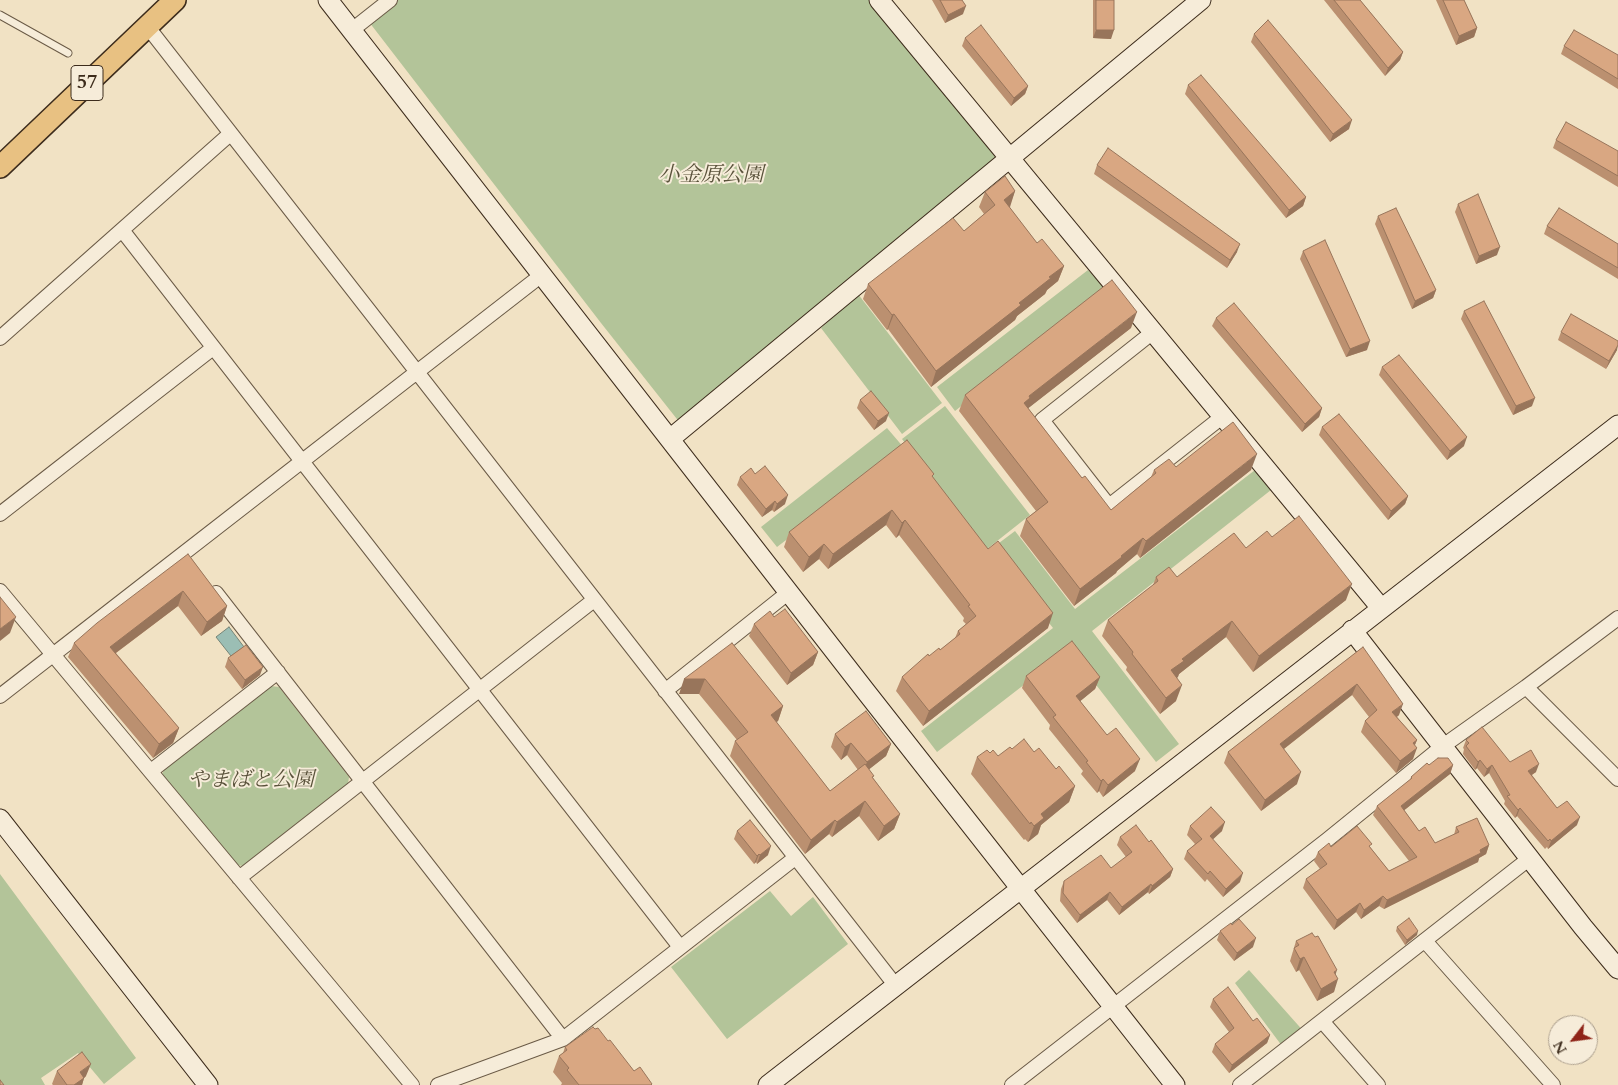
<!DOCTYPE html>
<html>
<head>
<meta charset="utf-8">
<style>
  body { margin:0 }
  #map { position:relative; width:1618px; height:1085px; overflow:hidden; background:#f1e2c4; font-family:Cardo,serif }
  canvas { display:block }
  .north { position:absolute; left:1548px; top:1015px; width:50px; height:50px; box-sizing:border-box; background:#f6ecd9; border:1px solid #ac9f8d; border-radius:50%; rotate:240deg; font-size:14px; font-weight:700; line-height:20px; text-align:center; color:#3d2c1c }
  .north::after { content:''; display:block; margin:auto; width:18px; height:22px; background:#8f2418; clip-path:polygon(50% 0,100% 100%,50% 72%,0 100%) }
</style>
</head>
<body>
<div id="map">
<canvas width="1618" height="1085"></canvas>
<div class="north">N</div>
</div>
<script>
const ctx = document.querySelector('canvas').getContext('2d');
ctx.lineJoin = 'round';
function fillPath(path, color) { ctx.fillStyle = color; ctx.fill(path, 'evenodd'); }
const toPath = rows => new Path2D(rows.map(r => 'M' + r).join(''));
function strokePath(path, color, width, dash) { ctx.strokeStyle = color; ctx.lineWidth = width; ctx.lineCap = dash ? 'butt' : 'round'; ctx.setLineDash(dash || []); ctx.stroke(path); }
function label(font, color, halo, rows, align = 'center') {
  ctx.font = font + ' Cardo,"Noto Serif JP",serif'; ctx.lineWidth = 4; ctx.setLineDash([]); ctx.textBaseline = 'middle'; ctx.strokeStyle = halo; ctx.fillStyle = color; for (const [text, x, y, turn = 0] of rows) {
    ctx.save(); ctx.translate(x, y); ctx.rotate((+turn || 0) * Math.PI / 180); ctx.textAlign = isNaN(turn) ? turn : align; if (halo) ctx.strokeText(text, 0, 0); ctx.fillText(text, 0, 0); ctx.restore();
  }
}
const green = toPath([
  [390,0,879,0,1010,158,684,428,601,323,366,18],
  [1088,270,1107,290,955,411,937,387],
  [858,294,942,403,902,434,821,328],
  [945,406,1030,515,987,549,902,439],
  [887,428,905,449,777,547,761,527],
  [1255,470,1271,490,1092,631,1179,744,1156,762,1069,650,937,752,921,731,1053,628,991,549,1015,531,1075,609],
  [271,686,279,687,349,777,348,784,243,866,237,865,162,775,164,769],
  [0,874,136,1058,104,1084,78,1053,41,1078,45,1085,0,1085],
  [770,891,791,916,813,897,848,944,727,1039,671,967],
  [1249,970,1306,1034,1285,1050,1235,983]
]);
const water = toPath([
  [229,627,244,647,231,656,216,637,229,627]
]);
const lane = toPath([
  [0,15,68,53]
]);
const street = toPath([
  [147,26,896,986],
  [352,30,390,0],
  [122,230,680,947],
  [1153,332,1042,420,1109,506,1222,417],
  [0,338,230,134],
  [0,514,213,348],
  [0,591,412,1085],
  [216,593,563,1039],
  [1526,687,1618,779],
  [665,691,789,592],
  [0,696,543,274],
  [151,771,278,672],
  [239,878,594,600],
  [1425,941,1553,1085],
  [1322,1021,1378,1085],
  [438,1085,563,1039,795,858],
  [1012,1085,1327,840,1443,746,1526,687,1618,618],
  [1240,1085,1530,858]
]);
const secondary = toPath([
  [328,0,867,693,1175,1085],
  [879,0,1381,608],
  [670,439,1201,0],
  [1352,630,1583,927,1618,969],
  [0,819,208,1085],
  [768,1085,1618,425]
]);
const primary = toPath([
  [0,167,175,0]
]);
const wall = toPath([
  [932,0,962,0,963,14,945,23],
  [1093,0,1114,0,1111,39,1093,38],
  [1324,0,1360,0,1403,52,1400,60,1385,76],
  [1436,0,1464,0,1477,28,1474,37,1456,45],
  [1254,34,1349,129,1330,142,1251,42],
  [965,38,1028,86,1025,94,1011,106,962,46],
  [1564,46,1618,55,1618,89,1561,54],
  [1188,85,1306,197,1303,206,1286,218,1185,94],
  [1556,140,1618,151,1618,187,1553,148],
  [1097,165,1237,252,1227,268,1094,174],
  [1015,191,1009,207,1037,243,1064,266,1058,281,1047,290,1045,294,1017,316,1015,320,931,387,888,329,887,330,863,299,868,284,964,231,984,214,979,207,985,192],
  [1458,204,1497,255,1476,264,1455,212],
  [1378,216,1436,290,1433,298,1412,309,1375,224],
  [1547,226,1618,244,1618,279,1544,234],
  [1303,251,1367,350,1346,357,1300,259],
  [1464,311,1532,406,1513,415,1461,319],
  [1216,318,1322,408,1319,417,1302,432,1212,326],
  [1131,328,1028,408,1082,478,1111,510,1151,477,1154,470,1176,467,1251,470,1140,558,1137,554,1117,571,1116,573,1074,606,1020,536,1026,519,1036,511,959,411,965,395],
  [1561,332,1617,350,1606,369,1558,340],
  [1382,367,1464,446,1447,460,1379,375],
  [860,400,886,421,874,430,857,408],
  [1322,427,1408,496,1405,504,1388,520,1319,435],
  [755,474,785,504,774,512,772,510,762,517,737,485,740,477],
  [933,478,1048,628,923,726,896,691,902,677,929,656,940,650,955,638,958,631,966,624,963,621,964,618,899,535,896,538,886,525,828,569,819,559,803,572,784,547,789,532],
  [1272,537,1346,600,1253,672,1226,637,1179,674,1177,678,1176,701,1160,714,1126,670,1127,667,1102,636,1108,620,1153,585,1156,577,1177,577],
  [188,554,227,606,222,621,201,636,178,606,116,653,179,728,173,743,153,758,68,657,74,643],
  [774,617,818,652,813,665,787,685,749,636,754,624],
  [732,643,783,706,778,721,776,722,830,791,858,770,847,755,841,760,831,747,835,734,891,744,886,756,869,769,873,778,900,814,894,829,878,841,859,816,832,837,829,834,805,854,730,756,735,741,737,740,699,694,679,694],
  [1363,647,1399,715,1397,717,1417,740,1415,745,1413,759,1396,773,1361,732,1365,721,1369,717,1352,695,1284,749,1297,784,1261,811,1224,763,1228,752],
  [228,658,260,675,242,689,225,667],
  [1026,676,1100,677,1095,689,1080,701,1135,771,1103,797,1099,791,1097,793,1081,774,1083,771,1049,729,1050,725,1022,688],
  [1466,740,1510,762,1536,772,1532,775,1557,808,1577,825,1548,849,1547,847,1545,849,1517,816,1515,818,1504,804,1505,801,1489,773,1484,777,1477,768,1475,770,1463,754,1464,749,1463,748],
  [1012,749,1034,752,1056,769,1075,786,1069,802,1041,825,1038,834,1028,842,1025,839,1024,840,971,774,977,757,990,753,998,756],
  [1429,765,1453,765,1450,774,1404,810,1419,831,1435,843,1454,835,1456,827,1489,845,1486,854,1479,858,1478,862,1384,909,1379,906,1361,919,1356,912,1334,930,1303,888,1306,879,1320,869,1314,861,1318,852,1331,847,1370,847,1389,871,1409,861,1373,815,1377,806,1410,780,1411,777],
  [1190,826,1222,831,1212,839,1240,882,1223,897,1207,879,1205,882,1184,859,1187,851,1195,844,1187,835],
  [737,831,768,855,757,864,756,862,754,864,734,839],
  [1120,837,1149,842,1173,869,1170,877,1149,894,1148,892,1119,915,1107,900,1077,923,1060,901,1061,889,1064,881,1111,868,1126,857,1117,845],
  [1397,927,1417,935,1405,945,1396,931],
  [1220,931,1253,947,1234,961,1217,940],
  [1296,941,1336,975,1334,992,1317,1001,1299,970,1296,972,1290,961],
  [1213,999,1253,1021,1270,1035,1267,1043,1229,1073,1212,1052,1215,1044,1229,1032,1210,1007],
  [595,1029,608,1041,634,1071,652,1085,561,1085,562,1083,553,1072,559,1056,563,1053,565,1047],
  [57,1071,86,1076,84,1078,82,1085,53,1085,52,1084]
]);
const shadedWall = toPath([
  [966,6,963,14,945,23,948,15],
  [1477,28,1474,37,1456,45,1459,36],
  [1096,30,1114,30,1111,39,1093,38],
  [1403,52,1400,60,1385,76,1388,68],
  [1028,86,1025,94,1011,106,1014,98],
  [1352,120,1349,129,1330,142,1333,134],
  [1015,191,1010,207,998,216,1004,200],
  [1306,197,1303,206,1286,218,1289,210],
  [1240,244,1237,252,1227,268,1230,260],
  [1500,247,1497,255,1476,264,1479,256],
  [1064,266,1058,281,1047,290,1045,294,1017,316,1015,320,931,387,936,371,1049,277],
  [1436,290,1433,298,1412,309,1415,301],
  [1137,312,1131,328,1026,410,1024,403,1029,396],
  [894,314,888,329,887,330,892,315],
  [1370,341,1367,350,1346,357,1350,349],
  [1618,345,1617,350,1606,369,1609,361],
  [1535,398,1532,406,1513,415,1516,406],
  [1322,408,1319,417,1302,432,1305,424],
  [889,413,886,421,874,430,878,421],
  [1467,437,1464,446,1447,460,1450,451],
  [1257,454,1251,470,1140,558,1146,541],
  [788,495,785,504,774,512,777,504],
  [1408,496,1405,504,1388,520,1391,511],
  [775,501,772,510,762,517,766,509],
  [892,510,886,525,828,569,833,554],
  [905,520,899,535,896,538,902,523],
  [1143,538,1137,554,1117,571,1116,573,1074,606,1080,589],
  [824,544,819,559,803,572,809,557],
  [1352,584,1346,600,1253,672,1259,656],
  [183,591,178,606,105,661,110,647],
  [227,606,222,621,201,636,207,622],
  [1053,613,1048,628,923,726,929,711],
  [16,617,10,633,0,641,0,629],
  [1232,621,1226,637,1179,674,1178,677,1166,687,1171,670,1182,659],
  [818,652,813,665,787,685,791,673],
  [263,667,260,675,242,689,245,680],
  [1100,677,1095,689,1072,708,1076,696],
  [684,679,705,679,699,694,679,694],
  [1357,684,1352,695,1276,755,1280,744],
  [1182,685,1176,701,1160,714,1166,698],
  [1403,704,1399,715,1388,723,1392,712],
  [783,706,778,721,765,730,771,715],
  [179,728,173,743,153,758,159,744],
  [1417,740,1412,751,1417,748,1413,759,1396,773,1400,761,1413,743],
  [851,743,847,755,841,760,845,747],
  [891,744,886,756,862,775,867,762],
  [1140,759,1135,771,1103,797,1108,785],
  [1480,760,1477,768,1475,770,1478,762],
  [1539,764,1536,772,1525,779,1528,771],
  [1453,765,1450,774,1397,816,1401,806],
  [1492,765,1489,773,1484,777,1487,769],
  [1301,772,1297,784,1261,811,1265,800],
  [1103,779,1099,791,1097,793,1101,781],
  [1075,786,1069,802,1041,825,1038,834,1028,842,1034,826,1041,814],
  [865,801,859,816,832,837,837,822],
  [1520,808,1517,816,1515,818,1518,810],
  [900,814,894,829,878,841,884,826],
  [1580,817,1577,825,1548,849,1551,841],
  [835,820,829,834,805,854,811,840],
  [1225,822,1222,831,1207,845,1210,836],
  [1489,845,1486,854,1479,858,1478,862,1384,909,1387,900],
  [771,846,768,855,757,864,760,855],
  [759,854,756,862,754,864,757,856],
  [1173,869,1170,877,1149,894,1152,886],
  [1243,873,1240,882,1223,897,1226,889],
  [1151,884,1148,892,1119,915,1122,907],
  [1110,892,1107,900,1077,923,1080,915],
  [1383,896,1379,906,1361,919,1364,910],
  [1360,903,1356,912,1334,930,1337,920],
  [1418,931,1417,935,1405,945,1407,940],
  [1256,938,1253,947,1234,961,1237,953],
  [1304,957,1299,970,1296,972,1300,959],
  [1337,970,1333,982,1338,979,1334,992,1317,1001,1321,989,1334,972],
  [1270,1035,1267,1043,1229,1073,1232,1065],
  [91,1064,86,1076,84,1078,82,1085,74,1085,80,1072]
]);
const building = toPath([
  [940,0,962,0,966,6,948,15,940,0],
  [1096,0,1114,0,1114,30,1096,30,1096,0],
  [1334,0,1360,0,1403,52,1388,68,1334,0],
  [1443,0,1464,0,1477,28,1459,36,1443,0],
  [1268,20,1352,120,1333,134,1254,34,1268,20],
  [981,25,1028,86,1014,98,965,38,981,25],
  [1574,30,1618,55,1618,79,1564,46,1574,30],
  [1201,75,1306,197,1289,210,1188,85,1201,75],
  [1566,122,1618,151,1618,176,1556,140,1566,122],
  [1108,148,1240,244,1230,260,1097,165,1108,148],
  [1005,176,1015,191,1004,200,1037,243,1042,239,1064,266,1049,277,1051,278,1019,303,1021,305,936,371,894,314,892,315,868,284,953,218,964,231,995,205,985,192,1005,176],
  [1478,194,1500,247,1479,256,1458,204,1478,194],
  [1396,208,1436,290,1415,301,1378,216,1396,208],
  [1559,208,1618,244,1618,268,1547,226,1559,208],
  [1325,240,1370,341,1350,349,1303,251,1325,240],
  [1112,280,1137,312,1029,396,1030,398,1024,403,1082,478,1085,476,1111,510,1156,473,1154,470,1169,459,1176,467,1233,422,1257,454,1146,541,1143,538,1121,556,1122,557,1080,589,1026,519,1048,502,965,395,1112,280],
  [1484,301,1535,398,1516,406,1464,311,1484,301],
  [1234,303,1322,408,1305,424,1216,318,1234,303],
  [1571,314,1618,341,1618,345,1609,361,1561,332,1571,314],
  [1399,355,1467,437,1450,451,1382,367,1399,355],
  [871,391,889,413,878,421,860,400,871,391],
  [1339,414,1408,496,1391,511,1322,427,1339,414],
  [907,440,934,474,932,476,988,549,998,541,1053,613,929,711,902,677,928,654,929,656,939,648,940,650,960,634,958,631,976,616,968,606,970,605,905,520,902,523,892,510,833,554,824,544,809,557,789,532,907,440],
  [765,466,788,495,777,504,775,501,766,509,740,477,751,468,755,474,765,466],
  [1299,516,1352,584,1259,656,1232,621,1182,659,1184,661,1171,670,1182,685,1166,698,1132,654,1133,652,1108,620,1158,581,1156,577,1169,567,1177,577,1234,533,1246,548,1267,531,1272,537,1299,516],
  [188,554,227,606,207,622,183,591,110,647,179,728,159,744,74,643,97,623,188,554],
  [0,597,16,617,0,629,0,597],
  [785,609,818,652,791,673,754,624,770,611,774,617,785,609],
  [1072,641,1100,677,1076,696,1107,735,1116,728,1140,759,1108,785,1103,779,1101,781,1086,762,1088,761,1053,717,1056,715,1026,676,1072,641],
  [732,643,783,706,771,715,830,791,865,764,874,776,872,777,900,814,884,826,865,801,837,822,835,820,811,840,735,741,748,732,705,679,684,679,732,643],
  [246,645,263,667,245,680,228,658,246,645],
  [1363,647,1403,704,1392,712,1417,740,1413,743,1417,748,1400,761,1365,721,1377,710,1357,684,1280,744,1301,772,1265,800,1228,752,1363,647],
  [866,711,891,744,867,762,851,743,845,747,835,734,866,711],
  [1482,727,1510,762,1531,750,1539,764,1528,771,1557,808,1567,801,1580,817,1551,841,1550,839,1548,841,1520,808,1518,810,1507,796,1510,795,1492,765,1487,769,1480,760,1478,762,1466,746,1469,743,1466,740,1482,727],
  [1024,739,1034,752,1039,748,1056,769,1059,766,1075,786,1041,814,1044,818,1034,826,1031,822,1030,824,977,757,987,750,990,753,993,750,998,756,1010,747,1012,749,1024,739],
  [1438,758,1448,758,1453,765,1401,806,1419,831,1425,827,1435,843,1459,832,1456,827,1477,818,1489,845,1480,850,1481,853,1387,900,1383,896,1364,910,1360,903,1337,920,1306,879,1327,864,1318,852,1329,843,1331,847,1357,826,1372,844,1369,846,1389,871,1417,857,1377,806,1412,778,1411,777,1427,763,1429,765,1438,758],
  [1211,807,1225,822,1210,836,1243,873,1226,889,1210,871,1208,874,1187,851,1202,839,1190,826,1211,807],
  [750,820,771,846,760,855,759,854,757,856,737,831,750,820],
  [1136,825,1149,842,1151,840,1173,869,1152,886,1151,884,1122,907,1110,892,1080,915,1063,893,1064,881,1101,855,1111,868,1132,852,1120,837,1136,825],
  [1409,918,1418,931,1407,940,1397,927,1409,918],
  [1239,919,1256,938,1237,953,1220,931,1231,923,1232,925,1239,919],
  [1312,933,1315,937,1318,936,1337,970,1334,972,1338,979,1321,989,1304,957,1300,959,1294,948,1299,945,1296,941,1312,933],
  [1228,987,1253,1021,1257,1018,1270,1035,1232,1065,1215,1044,1234,1028,1213,999,1228,987],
  [593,1027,595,1029,598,1028,608,1041,610,1040,634,1071,640,1067,652,1084,651,1085,579,1085,567,1070,569,1068,559,1056,567,1050,565,1047,593,1027],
  [82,1052,91,1064,80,1072,84,1078,74,1085,67,1085,57,1071,82,1052],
  [0,1080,4,1085,0,1085,0,1080]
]);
const shields = [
  [87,83,32]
];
const shieldNames = [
  ["57",87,83]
];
const parkNames = [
  ["小金原公園",711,176],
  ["やまばと公園",251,781]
];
fillPath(green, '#b3c499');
fillPath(water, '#9bbeb4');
strokePath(water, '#758477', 1);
strokePath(lane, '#6a5a46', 9);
strokePath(street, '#6a5a46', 16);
strokePath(secondary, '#3d2c1c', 21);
strokePath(primary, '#3d2c1c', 24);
strokePath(lane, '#f6ecd9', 7);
strokePath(street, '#f6ecd9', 14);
strokePath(secondary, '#f6ecd9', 19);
strokePath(primary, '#e8c182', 21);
fillPath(wall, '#bb9070');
fillPath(shadedWall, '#98755b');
fillPath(building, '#d9a782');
strokePath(building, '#98755b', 1);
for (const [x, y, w] of shields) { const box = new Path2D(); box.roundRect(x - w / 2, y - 17.5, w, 35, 4); ctx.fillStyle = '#f6ecd9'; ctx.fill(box); strokePath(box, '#3d2c1c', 1); }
label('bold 20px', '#3d2c1c', null, shieldNames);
label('italic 21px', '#5a523b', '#f6ecd9', parkNames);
</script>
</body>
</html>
